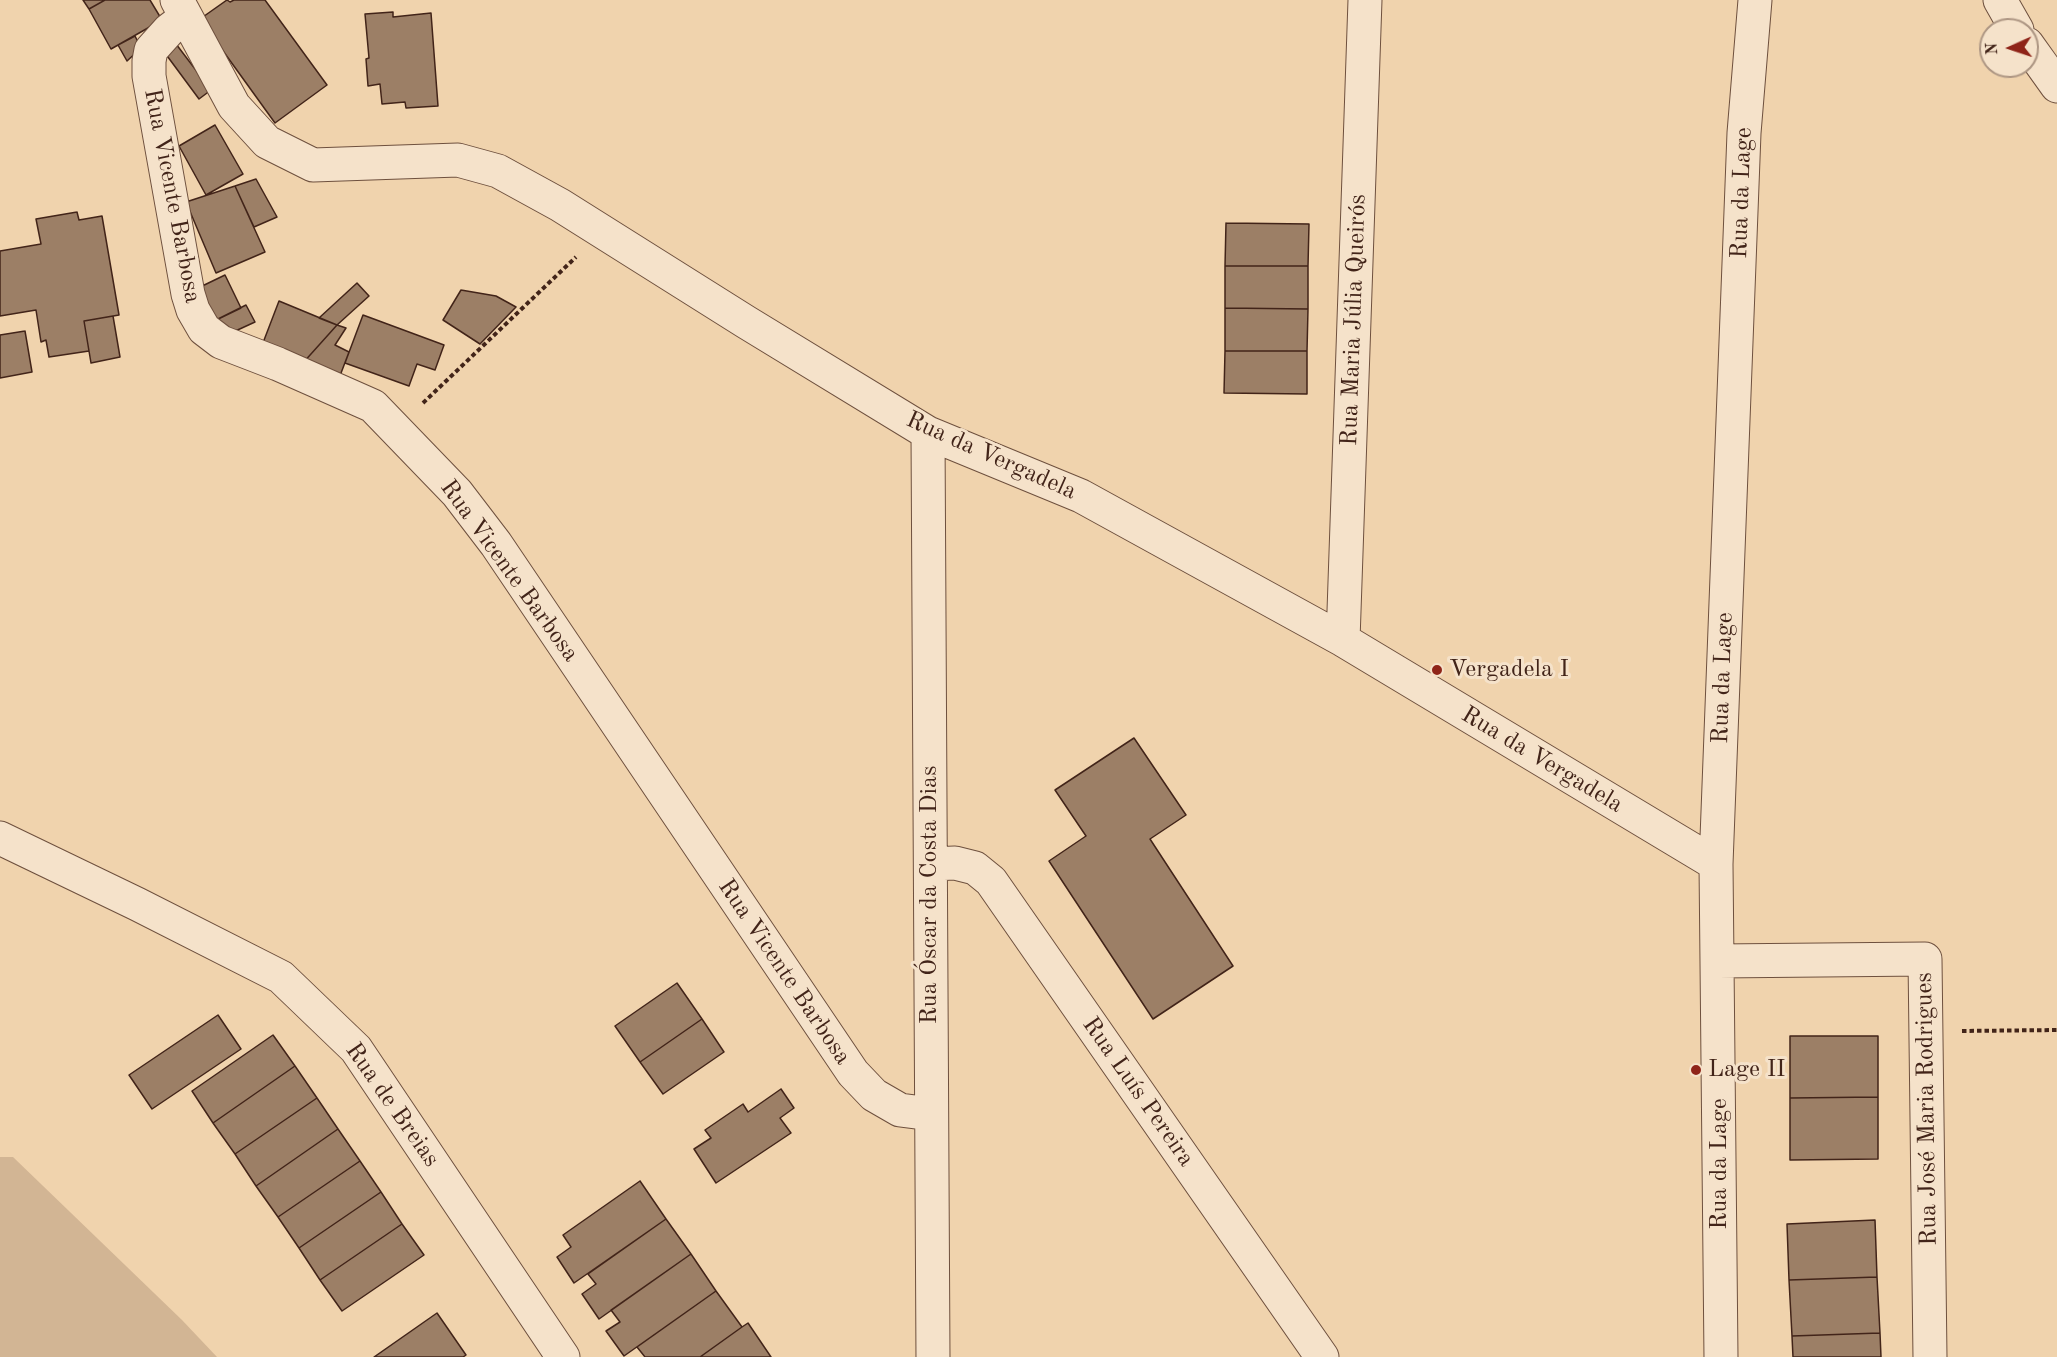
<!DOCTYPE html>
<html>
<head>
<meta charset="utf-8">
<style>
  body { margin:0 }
  #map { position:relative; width:2057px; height:1357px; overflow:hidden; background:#f0d3ad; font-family:"Old Standard TT",serif }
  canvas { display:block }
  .north { position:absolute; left:1979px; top:18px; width:60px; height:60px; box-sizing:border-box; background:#f5e2ca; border:2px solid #ad9683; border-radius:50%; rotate:267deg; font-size:16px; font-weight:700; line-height:24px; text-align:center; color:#422419 }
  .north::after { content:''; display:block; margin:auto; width:21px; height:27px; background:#8f2418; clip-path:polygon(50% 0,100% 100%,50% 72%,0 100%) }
</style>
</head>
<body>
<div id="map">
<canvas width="2057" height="1357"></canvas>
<div class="north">N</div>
</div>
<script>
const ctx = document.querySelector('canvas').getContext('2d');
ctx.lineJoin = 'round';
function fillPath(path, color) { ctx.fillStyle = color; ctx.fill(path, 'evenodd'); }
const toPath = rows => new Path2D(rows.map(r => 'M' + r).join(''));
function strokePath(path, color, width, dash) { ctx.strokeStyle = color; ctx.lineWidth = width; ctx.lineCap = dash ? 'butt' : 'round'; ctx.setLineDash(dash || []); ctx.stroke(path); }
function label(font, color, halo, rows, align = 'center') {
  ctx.font = font + ' "Old Standard TT",serif'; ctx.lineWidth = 6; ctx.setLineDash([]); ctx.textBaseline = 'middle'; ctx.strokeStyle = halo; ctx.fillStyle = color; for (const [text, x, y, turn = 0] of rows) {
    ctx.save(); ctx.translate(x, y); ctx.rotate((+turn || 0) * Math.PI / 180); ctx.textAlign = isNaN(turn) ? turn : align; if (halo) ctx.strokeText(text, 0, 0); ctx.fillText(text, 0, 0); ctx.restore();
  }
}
const green = toPath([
  [0,1157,13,1157,182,1320,217,1357,0,1357]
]);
const building = toPath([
  [83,0,105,0,89,9,83,0],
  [105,0,150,0,162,20,111,49,89,9,105,0],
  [227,0,230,2,234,0,265,0,327,85,275,123,200,19,227,0],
  [393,12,393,17,431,13,438,106,406,108,405,102,382,104,380,84,368,86,366,59,369,58,365,14,393,12],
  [135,36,141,48,127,61,118,45,135,36],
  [173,40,211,90,199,99,162,49,173,40],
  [215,125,243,174,206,195,179,146,215,125],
  [256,179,277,217,254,227,235,186,256,179],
  [235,186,265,252,216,273,186,202,235,186],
  [77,212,79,220,102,216,119,315,84,321,89,351,49,357,46,340,41,342,36,310,0,316,0,251,41,244,36,219,77,212],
  [1226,223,1309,224,1308,266,1225,266,1226,223],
  [1225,266,1308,266,1308,309,1225,308,1225,266],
  [225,275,241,308,212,322,196,289,225,275],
  [357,283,369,296,337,325,319,318,357,283],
  [461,290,496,296,516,307,480,344,443,320,461,290],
  [279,301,337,325,302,364,261,348,279,301],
  [246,305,255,322,231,333,212,322,246,305],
  [1225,308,1308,309,1307,351,1225,351,1225,308],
  [363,315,444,345,435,370,417,364,409,386,345,363,363,315],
  [113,316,120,357,91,363,84,321,113,316],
  [337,325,346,328,335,345,349,352,338,381,302,364,337,325],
  [25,331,32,372,0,378,0,335,25,331],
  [1225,351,1307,351,1307,394,1224,393,1225,351],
  [1134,738,1186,815,1150,839,1233,966,1153,1019,1049,861,1086,836,1055,790,1134,738],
  [677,983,702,1019,640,1062,615,1026,677,983],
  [218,1015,241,1049,152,1109,129,1075,218,1015],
  [702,1019,724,1052,663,1094,640,1062,702,1019],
  [273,1035,295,1066,213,1123,192,1091,273,1035],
  [1790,1036,1878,1036,1878,1097,1790,1098,1790,1036],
  [295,1066,317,1098,235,1154,213,1123,295,1066],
  [781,1089,794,1108,780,1118,791,1133,716,1183,694,1149,711,1138,705,1130,743,1104,748,1112,781,1089],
  [1878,1097,1878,1159,1790,1160,1790,1098,1878,1097],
  [317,1098,338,1129,256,1186,235,1154,317,1098],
  [338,1129,360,1161,278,1217,256,1186,338,1129],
  [360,1161,381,1192,299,1248,278,1217,360,1161],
  [640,1181,666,1219,574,1283,557,1257,571,1247,563,1235,640,1181],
  [381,1192,402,1224,320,1280,299,1248,381,1192],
  [666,1219,691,1254,599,1319,582,1294,596,1284,588,1274,666,1219],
  [1875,1220,1877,1277,1789,1280,1787,1224,1875,1220],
  [402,1224,424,1255,342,1311,320,1280,402,1224],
  [691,1254,716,1291,624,1356,606,1331,620,1322,611,1310,691,1254],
  [1877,1277,1880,1333,1792,1336,1789,1280,1877,1277],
  [716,1291,742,1327,700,1357,645,1357,637,1347,716,1291],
  [437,1313,466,1355,463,1357,374,1357,437,1313],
  [748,1323,771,1357,700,1357,742,1327,748,1323],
  [1880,1333,1881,1357,1793,1357,1792,1336,1880,1333]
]);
const path = toPath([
  [423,403,576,257],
  [1962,1031,2057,1030]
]);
const minor = toPath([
  [177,0,234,106,267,142,313,165,458,160,498,171,560,205,746,322,928,433,1081,496,1343,640,1716,864],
  [2000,0,2017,30],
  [186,17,169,30,151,50,149,61,149,76,188,294,193,310,204,329,221,342,278,364,373,406,457,493,496,544,853,1073,874,1095,900,1110,931,1114],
  [2027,44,2057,86],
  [928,433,933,1357],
  [1343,640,1365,0],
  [0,838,137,904,281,977,356,1049,563,1357],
  [931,864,955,863,975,868,991,881,1322,1357],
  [1718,961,1925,959,1930,1357],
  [1721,1357,1716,864,1744,133,1755,0]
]);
const markers = [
  [1437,670,6,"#8f2418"],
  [1696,1070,6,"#8f2418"]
];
const streetNames = [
  ["Rua da Lage",1742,193,-88],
  ["Rua Vicente Barbosa",172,196,79],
  ["Rua Maria Júlia Queirós",1354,320,-88],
  ["Rua da Vergadela",991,456,24],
  ["Rua Vicente Barbosa",509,571,54],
  ["Rua da Lage",1723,678,-88],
  ["Rua da Vergadela",1542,760,31],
  ["Rua Óscar da Costa Dias",930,895,-90],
  ["Rua Vicente Barbosa",784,972,56],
  ["Rua Luís Pereira",1138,1092,55],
  ["Rua de Breias",392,1105,55],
  ["Rua José Maria Rodrigues",1927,1109,-91],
  ["Rua da Lage",1720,1164,-90]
];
const poiNames = [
  ["Vergadela I",1449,670],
  ["Lage II",1708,1070]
];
fillPath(green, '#d2b594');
fillPath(building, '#9c7f66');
strokePath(building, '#422419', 1.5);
strokePath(minor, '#6e503e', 35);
strokePath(path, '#422419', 4, [4.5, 3]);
strokePath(minor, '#f5e2ca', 33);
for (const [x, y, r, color] of markers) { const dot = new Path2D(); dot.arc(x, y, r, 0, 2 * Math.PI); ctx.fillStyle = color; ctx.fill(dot); strokePath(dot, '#f5e2ca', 2); }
label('24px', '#422419', '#f5e2ca', streetNames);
label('24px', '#422419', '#f5e2ca', poiNames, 'left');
</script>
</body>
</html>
